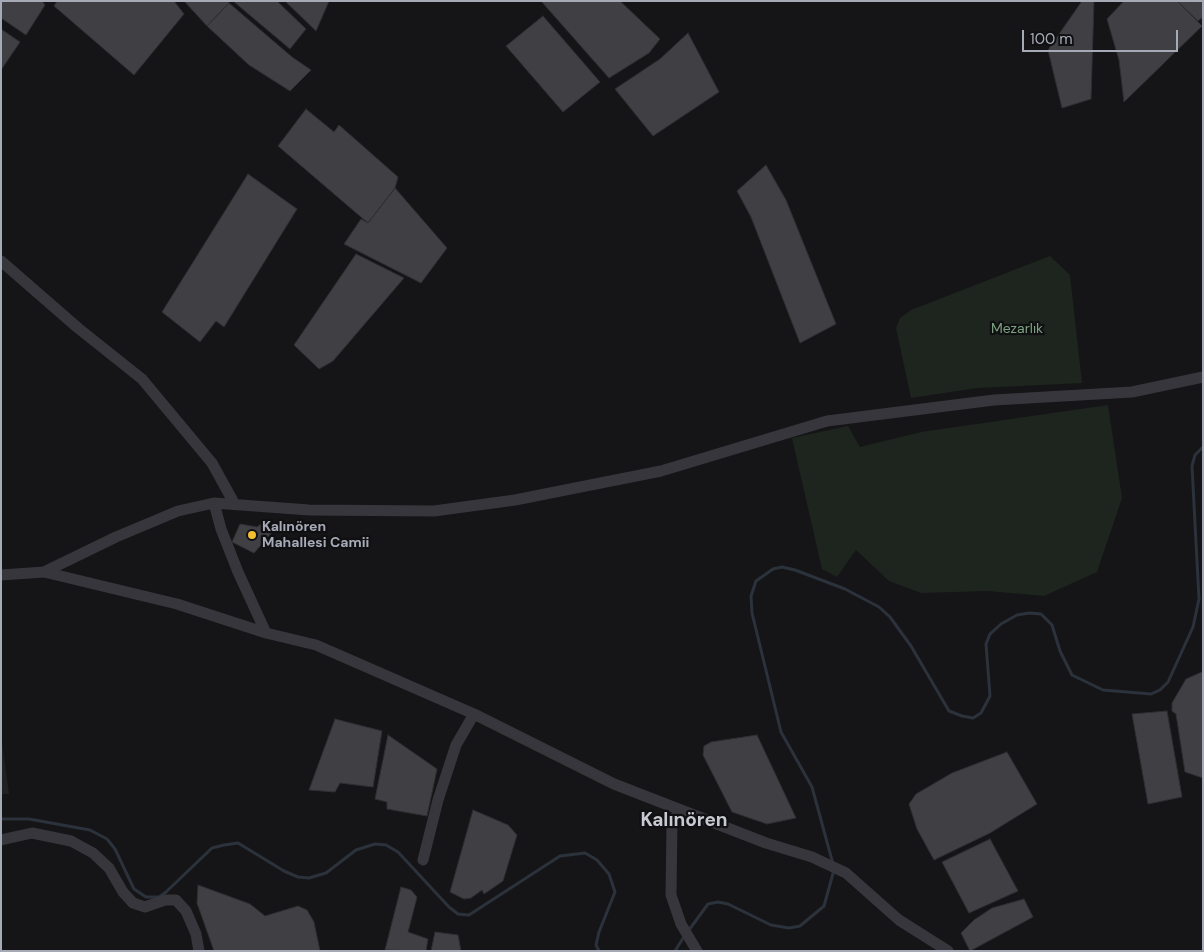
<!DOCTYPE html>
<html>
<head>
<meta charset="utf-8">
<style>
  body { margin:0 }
  #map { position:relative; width:1204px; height:952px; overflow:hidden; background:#151517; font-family:"DM Sans",sans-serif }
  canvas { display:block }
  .frame { position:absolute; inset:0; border:2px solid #a6aab7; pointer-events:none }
  .scale { position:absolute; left:1022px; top:30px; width:156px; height:22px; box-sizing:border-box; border:2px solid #a6aab7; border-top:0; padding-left:6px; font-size:15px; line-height:18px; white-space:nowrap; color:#a6aab7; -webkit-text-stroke:4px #101012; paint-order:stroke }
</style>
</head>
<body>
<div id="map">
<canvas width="1204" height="952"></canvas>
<div class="frame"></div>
<div class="scale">100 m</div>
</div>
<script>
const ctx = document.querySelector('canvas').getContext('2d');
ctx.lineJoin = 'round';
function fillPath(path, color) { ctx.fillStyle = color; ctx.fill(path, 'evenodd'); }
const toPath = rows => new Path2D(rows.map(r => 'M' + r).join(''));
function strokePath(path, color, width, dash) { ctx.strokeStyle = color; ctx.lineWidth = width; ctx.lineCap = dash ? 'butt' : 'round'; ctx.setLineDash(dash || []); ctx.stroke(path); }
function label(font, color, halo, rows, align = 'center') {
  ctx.font = font + ' "DM Sans",sans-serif'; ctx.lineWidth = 4.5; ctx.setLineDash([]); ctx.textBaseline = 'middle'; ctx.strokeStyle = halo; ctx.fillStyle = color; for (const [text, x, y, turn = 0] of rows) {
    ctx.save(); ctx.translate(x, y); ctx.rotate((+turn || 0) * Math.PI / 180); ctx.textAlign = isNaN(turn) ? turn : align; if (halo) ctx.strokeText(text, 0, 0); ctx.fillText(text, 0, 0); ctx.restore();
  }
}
const built = toPath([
  [1,736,9,794,1,794]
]);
const green = toPath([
  [1050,256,1070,275,1082,383,977,388,911,398,896,328,900,318,911,310],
  [1108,405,1122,498,1097,572,1044,596,988,591,921,593,889,581,856,550,837,577,822,569,792,438,848,426,860,447,921,432]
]);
const stream = toPath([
  [1,819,29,819,90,830,107,839,115,849,134,889,146,897,159,897,166,892,212,848,224,845,238,843,284,871,298,877,309,878,326,873,356,850,375,844,386,845,398,852,449,907,458,914,469,915,560,856,585,853,597,860,609,874,615,892,599,932,596,945,599,951],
  [833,864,812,787,781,732,752,613,751,596,756,581,773,569,782,567,795,570,845,589,879,607,890,617,911,646,949,711,962,716,973,718,981,713,990,696,986,644,990,634,1001,624,1017,615,1029,613,1041,614,1052,625,1060,651,1072,675,1103,690,1151,694,1160,690,1168,682,1193,627,1199,599,1192,466,1195,455,1203,447],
  [689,930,708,904,718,902,728,904,771,925,789,928,800,926,824,906,834,870],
  [675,951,685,935]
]);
const building = toPath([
  [1,1,42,1,45,5,26,35,1,18,1,1],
  [57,1,174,1,184,14,134,75,54,6,57,1],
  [184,1,227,1,229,3,207,26,184,1],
  [233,1,277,1,306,29,290,49,233,1],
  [285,1,329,1,316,31,285,1],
  [541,1,620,1,660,39,649,53,609,78,541,1],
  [1082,1,1094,1,1091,99,1062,108,1048,50,1082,1],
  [1124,1,1177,1,1202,26,1124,102,1119,60,1107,19,1124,1],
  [1177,1,1203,1,1203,17,1198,21,1177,1],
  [229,3,292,57,311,70,290,91,249,65,207,26,229,3],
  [543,16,600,82,563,112,506,46,543,16],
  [1,29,20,42,1,70,1,29],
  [688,33,719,92,653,136,615,89,660,59,688,33],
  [306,109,334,132,339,125,398,177,395,188,368,223,278,146,306,109],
  [766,165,786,200,836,324,800,343,751,217,737,191,766,165],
  [248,174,297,209,224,327,216,321,200,342,162,312,248,174],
  [395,188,447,248,421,283,344,244,361,219,368,223,395,188],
  [356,254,404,278,333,361,319,369,294,345,356,254],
  [264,522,275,529,254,553,232,542,240,524,257,527,264,522],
  [1202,672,1203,672,1203,778,1185,772,1176,714,1172,711,1172,703,1186,679,1202,672],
  [1167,711,1182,797,1148,804,1132,714,1167,711],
  [335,719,382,731,373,787,340,783,335,792,309,790,335,719],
  [388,735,437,769,427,816,387,809,387,802,375,799,388,735],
  [757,735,796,818,767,824,732,812,703,755,704,746,711,742,757,735],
  [1007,752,1037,804,990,833,934,860,917,829,909,804,916,794,952,773,1007,752],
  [473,810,508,825,517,835,503,881,484,894,482,890,471,898,464,899,450,892,473,810],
  [990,839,1018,891,969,913,942,862,990,839],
  [198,885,250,904,265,916,298,906,307,910,314,922,320,951,214,951,197,903,198,885],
  [401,887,411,890,417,897,408,932,428,939,426,951,385,950,401,887],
  [1024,899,1033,917,970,951,961,933,974,920,992,908,1024,899],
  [435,932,458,935,461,951,431,951,435,932]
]);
const minor = toPath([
  [1,261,78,328,142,379,212,463,234,503],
  [214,503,221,529,238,572,266,633],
  [44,572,177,604,266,633,316,645,474,714,614,784,766,843,812,857,846,873,899,920,948,951],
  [1,575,44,572,116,537,178,511,214,503,309,510,434,511,515,500,661,471,827,421,994,400,1132,392,1203,377],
  [679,811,672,823,671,895,681,924,697,951],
  [1,840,32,833,71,841,93,853,109,868,123,892,133,903,145,907,165,900,176,900,186,911,196,934,199,951],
  [423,860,438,800,456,745,474,714]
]);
const markers = [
  [252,535,5,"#f3bf30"]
];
const parkNames = [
  ["Mezarlık",1017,329]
];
const poiNames = [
  ["Kalınören",262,527],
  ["Mahallesi Camii",262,543]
];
const districtNames = [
  ["Kalınören",684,821]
];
fillPath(built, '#212124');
fillPath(green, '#1d251e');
strokePath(stream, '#2b323b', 3);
fillPath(building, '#3f3f44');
strokePath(building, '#2f2f33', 1);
strokePath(minor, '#36363c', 11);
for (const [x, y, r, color] of markers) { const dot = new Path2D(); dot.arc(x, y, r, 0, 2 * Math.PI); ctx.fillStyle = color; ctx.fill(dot); strokePath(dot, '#101012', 2); }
label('14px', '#7da282', '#101012', parkNames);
label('bold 14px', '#a6aab7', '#101012', poiNames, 'left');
label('bold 19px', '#c7cad3', '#101012', districtNames);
</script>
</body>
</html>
